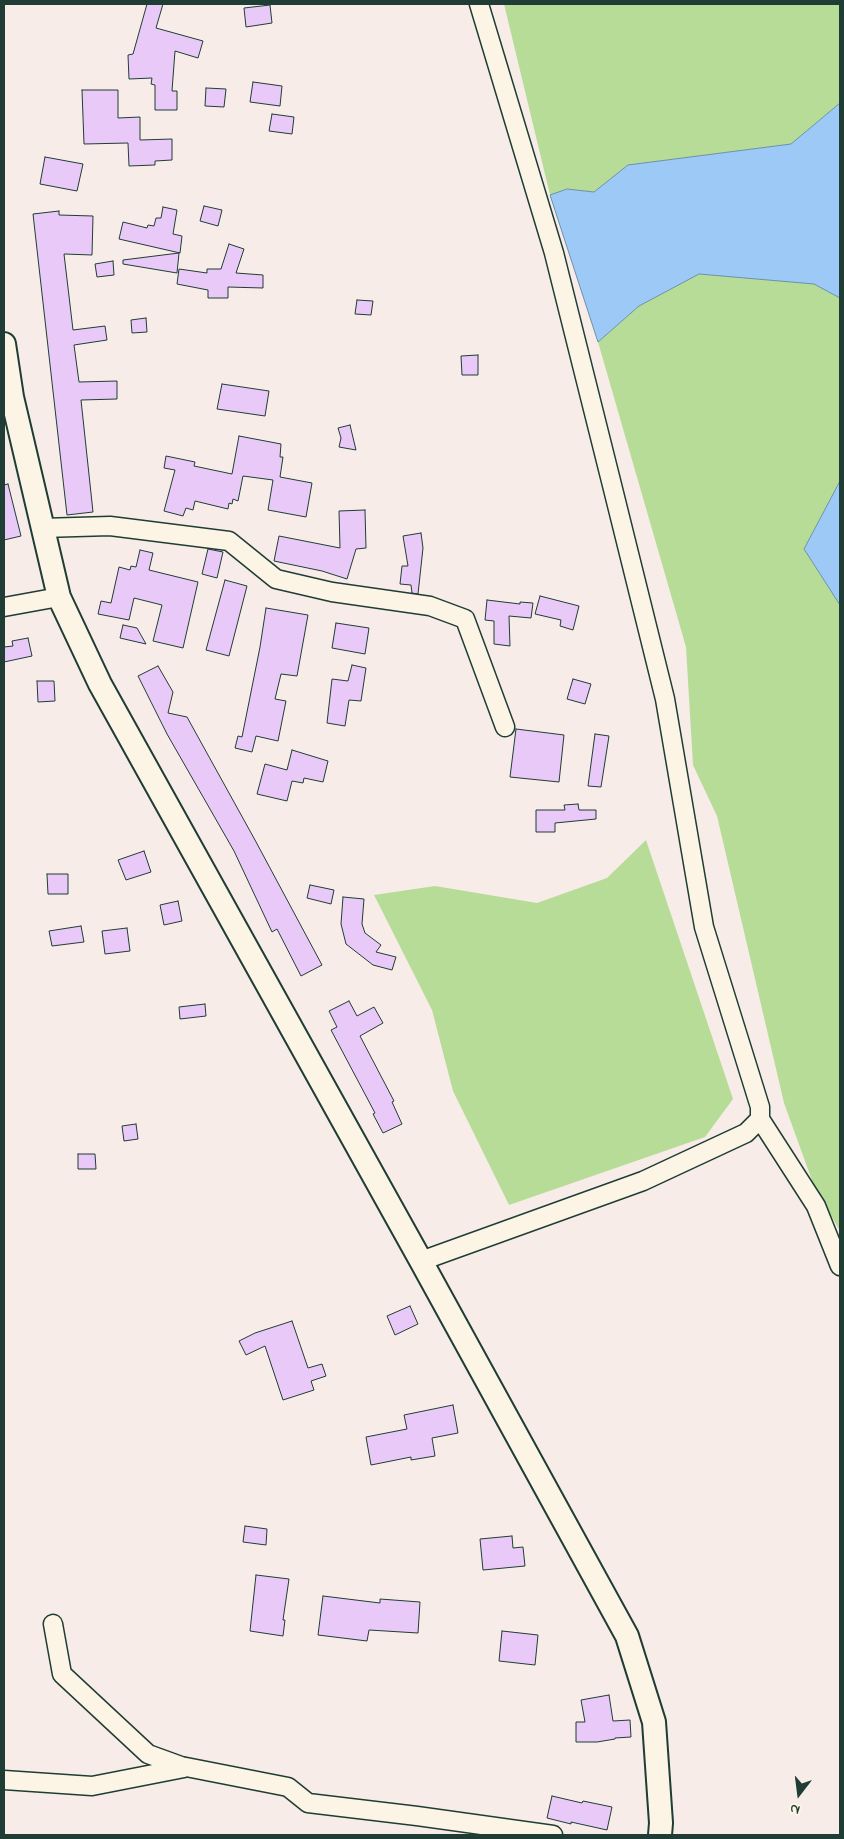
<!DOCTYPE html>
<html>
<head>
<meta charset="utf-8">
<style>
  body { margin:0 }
  #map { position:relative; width:844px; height:1839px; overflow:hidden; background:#f8ece9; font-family:"Indie Flower",sans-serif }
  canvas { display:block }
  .frame { position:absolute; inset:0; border:5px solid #1f3d34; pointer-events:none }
  .north { position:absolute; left:774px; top:1769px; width:50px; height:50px; -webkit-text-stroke:4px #fcf5e5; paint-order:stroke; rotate:195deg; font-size:14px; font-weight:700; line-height:20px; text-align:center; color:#1f3d34 }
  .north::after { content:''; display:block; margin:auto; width:18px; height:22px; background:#1f3d34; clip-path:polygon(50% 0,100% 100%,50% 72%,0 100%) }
</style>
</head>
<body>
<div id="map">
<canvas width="844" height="1839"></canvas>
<div class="frame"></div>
<div class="north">N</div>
</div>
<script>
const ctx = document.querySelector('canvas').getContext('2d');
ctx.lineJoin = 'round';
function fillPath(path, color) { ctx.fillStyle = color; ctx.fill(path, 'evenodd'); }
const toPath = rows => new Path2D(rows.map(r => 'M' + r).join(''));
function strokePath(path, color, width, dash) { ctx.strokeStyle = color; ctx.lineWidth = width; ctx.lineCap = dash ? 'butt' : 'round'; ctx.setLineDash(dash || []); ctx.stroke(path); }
const green = toPath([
  [504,4,840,4,840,103,791,144,628,165,594,192,567,189,550,195],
  [699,274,814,284,840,298,840,481,804,549,840,605,840,1231,814,1186,784,1103,717,816,693,765,686,647,598,342,639,306],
  [646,840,733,1099,705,1137,509,1205,453,1091,432,1010,374,895,435,886,537,903,607,878]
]);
const water = toPath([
  [840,103,840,298,814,284,699,274,639,306,598,342,550,195,567,189,594,192,628,165,791,144,840,103],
  [840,481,840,605,804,549,840,481]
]);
const building = toPath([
  [147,4,163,4,156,28,203,41,198,58,175,51,172,91,177,91,177,110,155,110,155,85,151,84,152,78,129,79,128,55,133,54,147,4],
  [270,5,272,23,246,27,244,8,270,5],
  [253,82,282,86,280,106,250,102,253,82],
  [206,88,226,89,224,107,205,106,206,88],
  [82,90,118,90,118,118,140,117,140,140,172,139,172,160,155,161,155,165,129,166,128,143,84,144,82,90],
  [272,114,294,117,292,134,269,131,272,114],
  [45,157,83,164,77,191,40,184,45,157],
  [204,206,222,210,218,226,200,221,204,206],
  [163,207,177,210,173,234,182,236,180,253,119,239,123,222,147,228,148,225,154,226,156,218,161,218,163,207],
  [59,211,59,215,93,216,92,255,64,254,73,330,105,326,107,340,74,345,79,382,117,381,117,399,81,400,93,512,67,515,33,214,59,211],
  [229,244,244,249,236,273,263,275,263,288,228,287,228,298,208,298,208,290,177,284,179,269,207,273,207,269,221,269,229,244],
  [179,253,177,273,123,264,123,260,179,253],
  [113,261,114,275,97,277,95,264,113,261],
  [357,300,373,301,371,315,355,314,357,300],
  [146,318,147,332,132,333,131,320,146,318],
  [478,355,478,375,462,375,461,356,478,355],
  [222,384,269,391,265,416,217,409,222,384],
  [350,425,356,450,339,447,341,438,338,428,350,425],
  [239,436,281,444,280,457,283,457,280,477,312,483,306,517,268,510,273,480,243,476,238,501,233,499,232,504,229,503,228,509,195,501,193,510,186,508,183,516,164,511,175,470,164,468,166,456,195,462,194,466,232,474,239,436],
  [8,484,21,536,4,540,4,485,8,484],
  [365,510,366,548,356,549,347,579,322,571,274,561,279,536,340,548,339,511,365,510],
  [421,533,423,548,418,594,412,593,411,585,400,584,402,566,408,566,403,536,421,533],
  [208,549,223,552,217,578,202,574,208,549],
  [140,550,153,553,149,570,198,582,183,648,153,641,162,605,134,598,129,620,98,614,101,601,111,603,119,567,130,570,131,566,136,567,140,550],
  [225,580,247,586,229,656,206,650,225,580],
  [540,596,579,606,573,630,560,626,561,620,535,614,540,596],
  [487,600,520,604,520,602,533,603,531,618,509,616,510,646,494,644,494,621,485,620,487,600],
  [266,608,308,615,297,676,281,674,275,699,286,701,278,741,256,736,252,752,235,748,238,736,242,737,260,647,266,608],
  [336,623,369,628,365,654,332,648,336,623],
  [123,625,137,628,146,644,120,638,123,625],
  [28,638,32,656,4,662,4,647,13,646,12,641,28,638],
  [352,665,366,668,361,701,349,700,345,726,327,723,332,679,348,681,352,665],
  [158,666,173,692,168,713,187,717,255,840,322,965,301,976,277,929,272,932,234,851,167,734,138,676,158,666],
  [573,679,591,684,585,704,567,699,573,679],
  [37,681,54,681,55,701,38,702,37,681],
  [516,729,564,735,559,782,510,777,516,729],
  [595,734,609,736,601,787,588,786,595,734],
  [292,750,328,761,323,782,304,778,303,783,292,781,287,801,257,794,265,764,287,770,292,750],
  [578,804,579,810,596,810,596,819,555,823,555,832,536,832,536,810,565,810,564,805,578,804],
  [144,851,151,872,126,880,118,860,144,851],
  [47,874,68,874,68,894,48,894,47,874],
  [310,885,334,890,331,904,307,898,310,885],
  [343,897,364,899,362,924,365,933,381,945,376,952,396,957,392,970,373,965,346,944,341,924,343,897],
  [178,901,182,921,164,925,160,905,178,901],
  [81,926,84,942,52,946,49,931,81,926],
  [127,928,130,951,105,954,102,931,127,928],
  [349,1001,357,1016,374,1007,383,1023,360,1036,394,1101,392,1102,402,1124,383,1133,373,1114,375,1113,331,1030,337,1027,329,1011,349,1001],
  [205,1004,206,1016,180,1019,179,1007,205,1004],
  [136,1124,138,1139,124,1141,122,1126,136,1124],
  [78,1154,95,1154,96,1169,78,1169,78,1154],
  [410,1306,418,1324,395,1335,387,1316,410,1306],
  [292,1321,308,1368,322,1364,326,1376,311,1381,314,1390,283,1400,265,1346,246,1355,239,1341,255,1333,292,1321],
  [453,1405,458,1433,432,1438,435,1456,411,1460,411,1457,371,1465,366,1437,407,1429,404,1415,453,1405],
  [245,1526,267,1529,266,1545,243,1542,245,1526],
  [512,1536,513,1548,523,1547,525,1566,483,1570,480,1539,512,1536],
  [256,1575,289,1579,283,1620,285,1620,283,1636,250,1631,256,1575],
  [323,1596,380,1603,380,1599,420,1602,418,1633,369,1630,367,1641,318,1635,323,1596],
  [502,1631,538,1635,535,1665,499,1661,502,1631],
  [609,1695,613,1721,630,1720,631,1737,615,1738,615,1739,597,1742,576,1742,576,1722,585,1722,581,1700,609,1695],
  [552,1796,582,1803,583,1801,612,1807,607,1830,571,1822,571,1824,547,1818,552,1796]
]);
const minor = toPath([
  [42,528,110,526,229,541,276,579,332,592,430,606,465,619,505,727],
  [4,607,59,597],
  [760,1119,816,1206,840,1266],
  [421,1261,643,1181,746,1133,760,1119,760,1107,704,927,665,699,612,485,554,253,479,4],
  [53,1624,62,1674,148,1754,181,1766,288,1787,308,1803,417,1816,553,1835],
  [4,1780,92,1786,184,1768]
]);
const major = toPath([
  [4,344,12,397,59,597,100,684,421,1261,627,1636,654,1722,661,1823,660,1835]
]);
fillPath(green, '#b7dc97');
fillPath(water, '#9cc9f6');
strokePath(water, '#6a91a8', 1);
fillPath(building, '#e8c9f7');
strokePath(building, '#1f3d34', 1);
strokePath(minor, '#1f3d34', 21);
strokePath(major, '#1f3d34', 26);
strokePath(minor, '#fcf5e5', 18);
strokePath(major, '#fcf5e5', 22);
</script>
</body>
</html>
